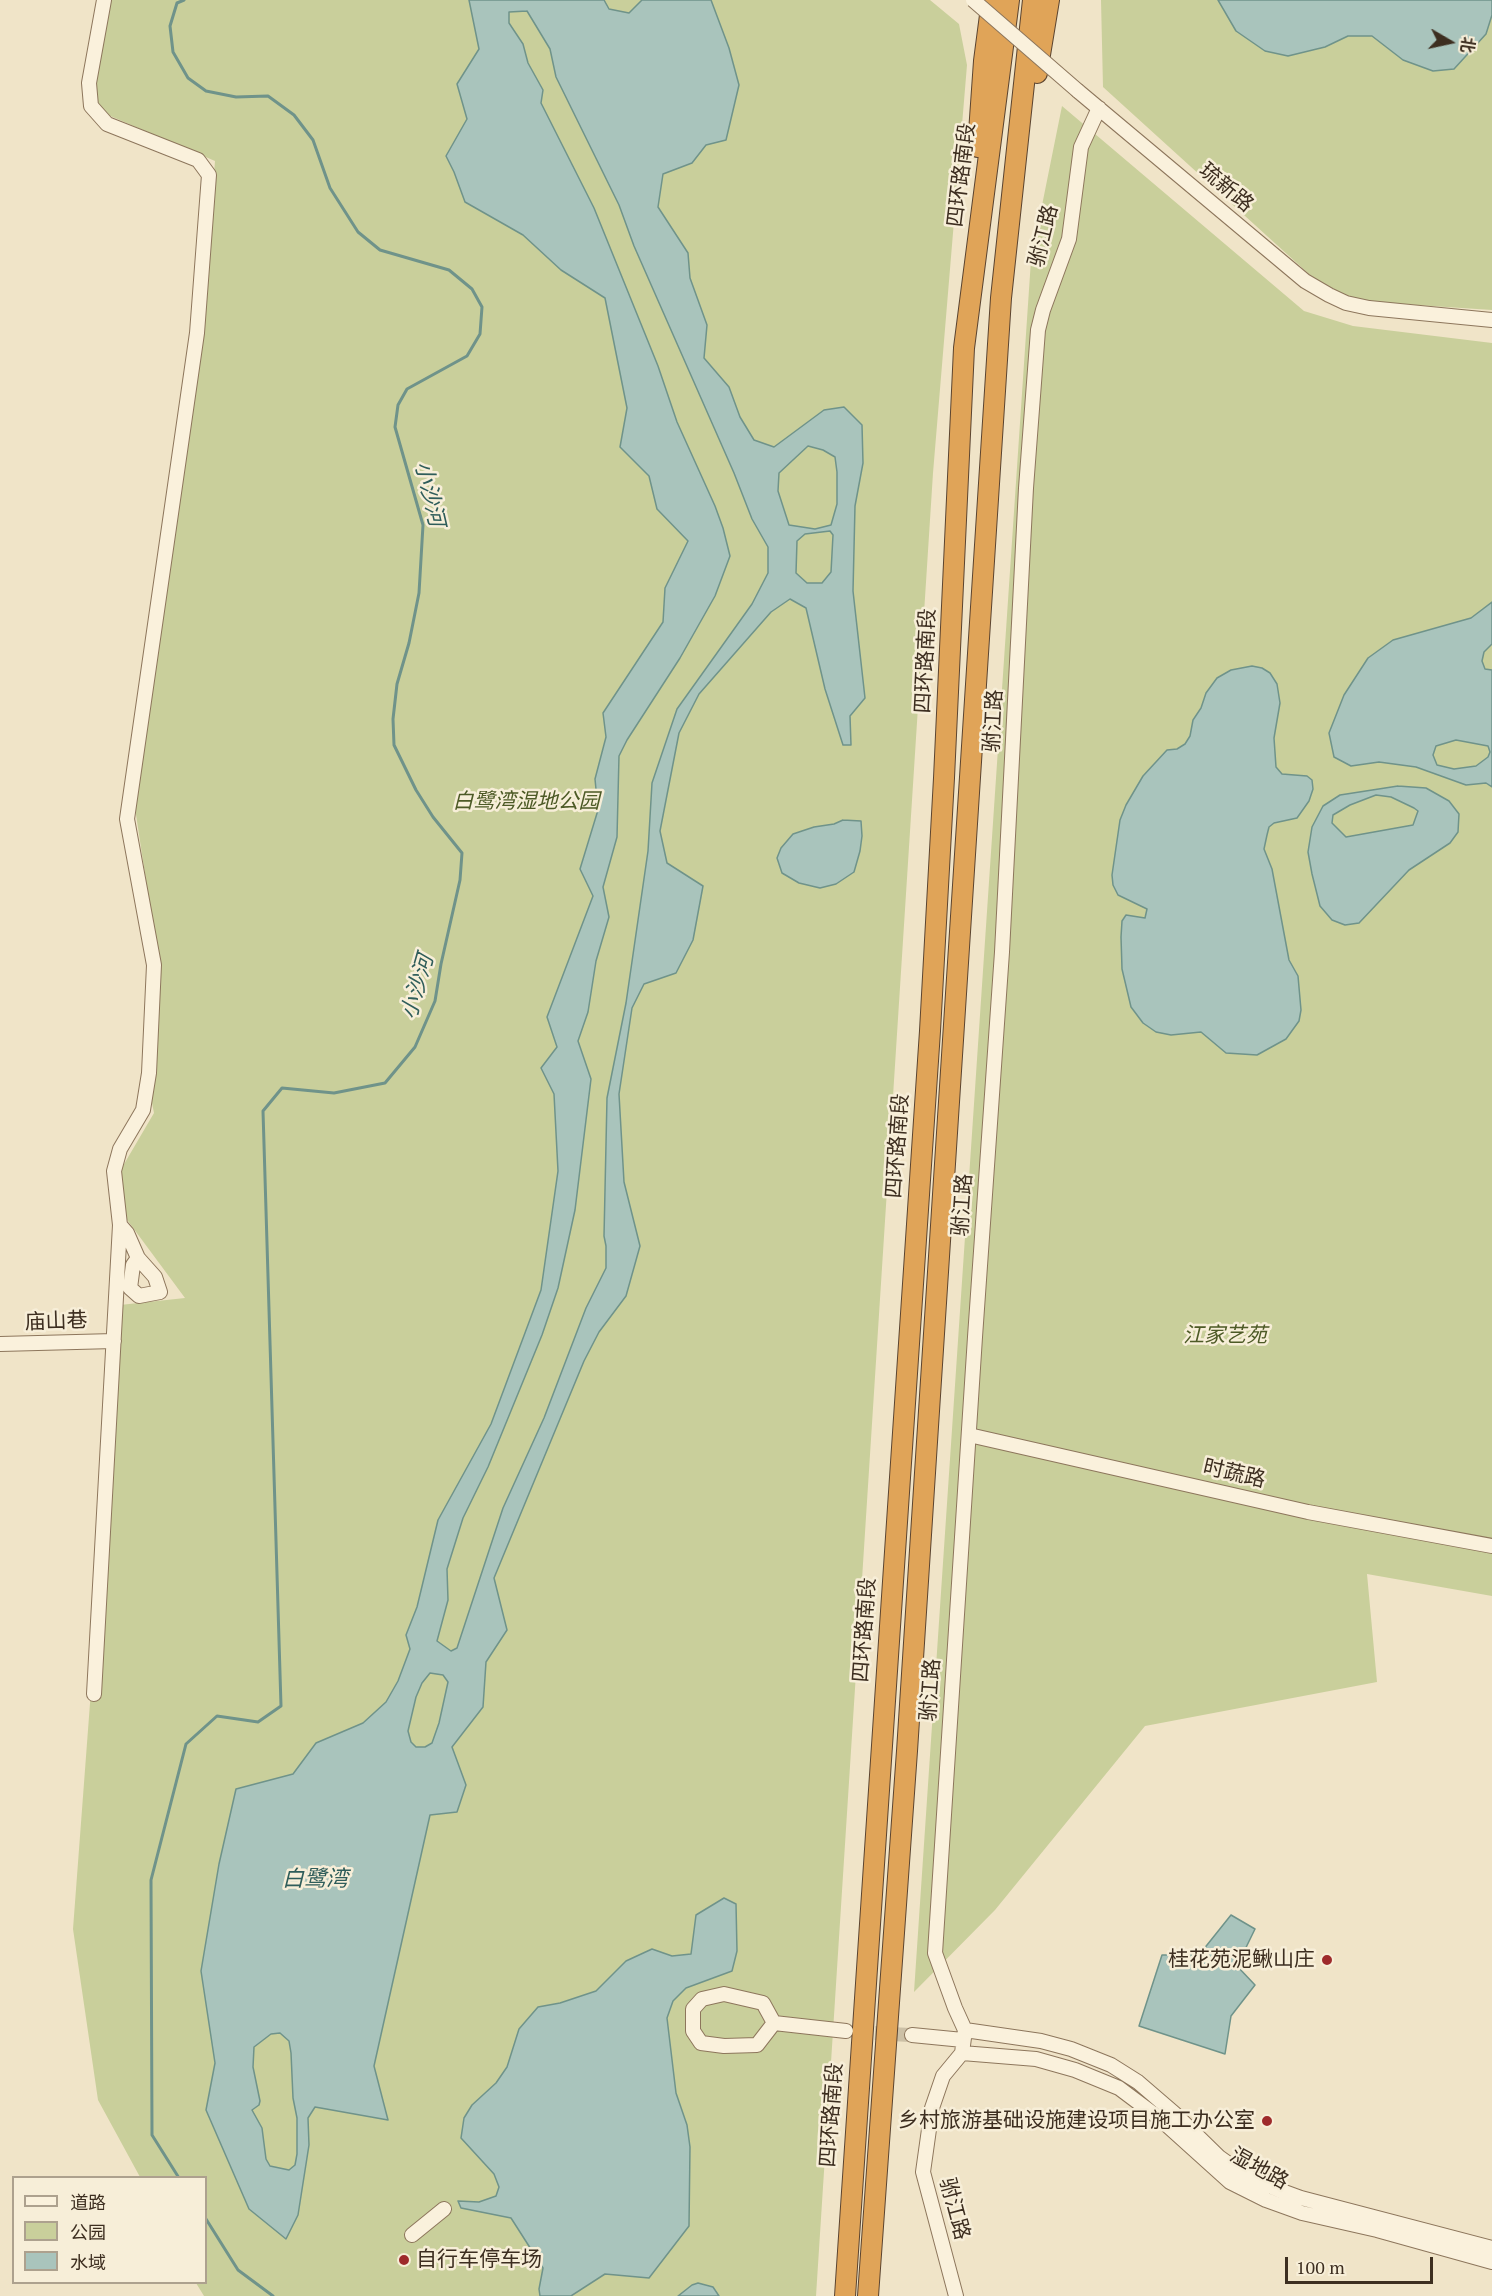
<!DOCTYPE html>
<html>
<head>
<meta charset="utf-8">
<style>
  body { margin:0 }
  #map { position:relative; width:1492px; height:2296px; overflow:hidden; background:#f0e4c8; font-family:"PT Serif","Noto Sans SC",serif }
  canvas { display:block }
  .legend { position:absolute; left:12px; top:2176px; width:195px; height:108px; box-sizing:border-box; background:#f7eed8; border:2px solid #ada18e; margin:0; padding:8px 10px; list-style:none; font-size:18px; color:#3d2e20 }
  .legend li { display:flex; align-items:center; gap:12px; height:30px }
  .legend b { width:30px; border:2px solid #ada18e }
  .north { position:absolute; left:1420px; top:12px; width:60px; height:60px; -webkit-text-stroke:4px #f7eed8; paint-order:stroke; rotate:99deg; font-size:16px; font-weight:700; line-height:24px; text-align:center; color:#3d2e20 }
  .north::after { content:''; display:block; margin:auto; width:21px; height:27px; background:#3d2e20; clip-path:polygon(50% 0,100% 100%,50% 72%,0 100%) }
  .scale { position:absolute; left:1285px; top:2257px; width:148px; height:27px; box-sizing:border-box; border:3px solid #3d2e20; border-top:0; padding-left:8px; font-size:18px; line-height:21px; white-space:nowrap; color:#3d2e20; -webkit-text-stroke:4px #f7eed8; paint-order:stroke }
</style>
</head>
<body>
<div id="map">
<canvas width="1492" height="2296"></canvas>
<ul class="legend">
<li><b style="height:8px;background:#faf1dc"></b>道路</li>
<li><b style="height:16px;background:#c9cf9b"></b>公园</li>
<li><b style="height:16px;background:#a9c4bc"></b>水域</li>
</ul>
<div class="north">北</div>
<div class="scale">100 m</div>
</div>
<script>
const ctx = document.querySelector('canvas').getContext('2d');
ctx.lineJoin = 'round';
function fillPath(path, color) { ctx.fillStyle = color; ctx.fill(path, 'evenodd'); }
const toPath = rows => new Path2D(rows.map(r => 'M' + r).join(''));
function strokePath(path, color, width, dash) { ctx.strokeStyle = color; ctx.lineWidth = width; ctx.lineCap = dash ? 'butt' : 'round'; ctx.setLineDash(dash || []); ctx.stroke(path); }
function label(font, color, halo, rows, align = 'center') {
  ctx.font = font + ' "PT Serif","Noto Sans SC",serif'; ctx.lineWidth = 5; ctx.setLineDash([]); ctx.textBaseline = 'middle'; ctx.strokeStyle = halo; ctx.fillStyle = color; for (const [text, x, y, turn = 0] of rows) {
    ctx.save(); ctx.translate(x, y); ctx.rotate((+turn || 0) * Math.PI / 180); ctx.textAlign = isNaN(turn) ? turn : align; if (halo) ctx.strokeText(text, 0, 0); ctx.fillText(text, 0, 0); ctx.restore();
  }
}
const green = toPath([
  [108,0,930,0,959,24,967,65,933,473,816,2296,204,2296,196,2283,206,2282,206,2178,140,2177,98,2100,73,1929,120,1305,185,1298,125,1217,120,1171,154,1113,150,1093,159,967,135,808,202,334,215,161,101,112,92,87],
  [1101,0,1492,0,1492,310,1371,302,1351,298,1334,290,1310,275,1103,87],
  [1062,106,1304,311,1353,326,1492,343,1492,1596,1367,1574,1377,1682,1145,1726,995,1910,914,1992,1031,260]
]);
const water = toPath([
  [469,0,604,0,609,9,629,13,642,0,711,0,729,48,739,85,726,140,706,145,692,163,663,174,658,207,688,253,690,278,707,325,704,358,729,387,740,417,754,440,774,447,824,410,844,407,862,425,863,463,855,506,853,591,865,698,850,716,851,745,843,745,825,689,806,608,790,599,771,612,699,694,679,733,660,831,667,863,703,886,693,940,676,973,644,984,632,1008,619,1094,624,1182,640,1246,626,1296,599,1332,584,1361,494,1578,507,1630,486,1662,483,1707,452,1747,466,1785,457,1812,430,1815,374,2066,388,2120,315,2107,308,2118,309,2145,298,2215,286,2239,249,2209,206,2110,215,2063,201,1971,219,1864,236,1789,293,1774,316,1743,363,1723,386,1702,398,1681,410,1649,406,1635,417,1607,438,1520,491,1424,541,1290,558,1171,554,1094,541,1068,557,1047,547,1017,593,896,580,869,598,810,595,779,606,737,603,713,663,622,665,588,688,541,657,509,649,476,620,447,627,408,605,298,561,270,523,235,465,202,454,172,446,156,467,119,457,84,479,49,469,0],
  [527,11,550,49,556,77,619,205,634,246,734,473,752,519,768,547,768,573,752,604,677,709,652,783,648,851,626,1003,607,1098,604,1236,606,1246,606,1268,586,1308,544,1418,503,1508,457,1648,451,1651,437,1641,448,1600,447,1569,463,1518,488,1467,542,1335,558,1288,575,1210,591,1079,578,1041,588,1012,596,961,609,917,603,887,617,837,619,756,627,740,680,658,715,596,730,556,723,528,715,506,677,422,658,366,594,208,541,103,543,90,528,63,523,44,509,23,509,12,527,11],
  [808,446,823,450,835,457,837,472,837,504,831,525,815,529,789,525,778,491,779,473,808,446],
  [830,531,833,535,831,572,822,583,807,583,796,573,797,541,805,534,830,531],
  [430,1673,443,1675,448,1682,439,1723,432,1743,425,1747,416,1747,411,1742,408,1731,416,1697,422,1683,430,1673],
  [280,2033,289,2041,291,2053,293,2098,297,2118,297,2154,295,2165,289,2170,270,2166,266,2159,262,2128,252,2110,259,2105,260,2101,253,2067,254,2047,271,2034,280,2033],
  [1218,0,1492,0,1492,15,1486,34,1454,69,1433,71,1403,60,1372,36,1348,36,1325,47,1288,56,1265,51,1236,31,1218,0],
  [1492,602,1492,644,1484,652,1482,661,1485,669,1492,670,1492,787,1486,783,1466,785,1416,767,1379,762,1351,766,1334,757,1329,733,1344,695,1368,658,1393,640,1471,618,1492,602],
  [1456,740,1488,746,1490,752,1488,757,1476,766,1454,769,1437,765,1433,755,1436,746,1456,740],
  [1252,666,1262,668,1270,673,1277,684,1280,703,1274,738,1276,767,1282,774,1307,776,1312,780,1313,789,1309,801,1297,818,1274,823,1269,827,1267,835,1264,849,1272,869,1289,960,1298,976,1301,1010,1299,1021,1286,1039,1257,1055,1226,1053,1201,1032,1171,1035,1156,1032,1143,1023,1131,1007,1122,969,1121,937,1122,921,1126,915,1145,918,1147,909,1118,895,1113,885,1112,875,1120,820,1126,805,1143,776,1167,750,1177,749,1185,744,1190,736,1193,720,1201,708,1206,693,1217,678,1231,670,1252,666],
  [1398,786,1426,788,1449,801,1459,814,1458,832,1450,843,1409,870,1359,923,1345,925,1332,920,1320,906,1312,874,1308,852,1312,827,1323,806,1340,795,1398,786],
  [1376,795,1391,797,1414,808,1418,811,1413,825,1346,837,1332,823,1333,815,1350,805,1376,795],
  [843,820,861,821,862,836,860,851,854,872,836,884,820,888,799,883,782,873,777,858,781,848,793,834,814,827,834,824,843,820],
  [724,1898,736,1904,737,1951,732,1971,686,1988,673,2001,667,2018,676,2093,687,2125,690,2147,689,2226,649,2278,605,2274,571,2296,540,2296,539,2289,543,2268,511,2218,461,2208,458,2201,479,2202,496,2196,499,2187,494,2174,461,2138,464,2118,472,2105,496,2083,507,2067,519,2029,538,2007,560,2003,596,1991,626,1961,652,1949,672,1956,691,1954,696,1915,724,1898],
  [1231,1915,1255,1929,1237,1966,1255,1985,1231,2016,1225,2054,1139,2026,1162,1955,1199,1955,1231,1915],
  [698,2283,713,2287,719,2296,678,2296,692,2285,698,2283]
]);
const stream = toPath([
  [179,2178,152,2135,151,1880,186,1744,217,1716,258,1722,281,1706,263,1111,282,1088,334,1093,385,1083,415,1047,435,1001,441,964,460,880,462,853,433,817,416,790,394,745,393,719,397,684,409,643,419,593,423,525,395,427,398,405,407,389,467,356,480,334,482,307,472,289,449,270,380,250,358,232,330,188,313,140,294,115,268,96,236,97,206,91,188,78,173,52,170,26,177,3,184,0],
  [206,2219,238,2270,273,2296]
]);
const minorTunnel = toPath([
  [854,2032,912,2035]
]);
const minor = toPath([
  [1078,91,1305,281,1329,295,1346,303,1369,308,1492,320],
  [120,1225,127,1233,138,1258,155,1277,160,1292,139,1296,130,1288,133,1265,138,1258],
  [0,1344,114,1341],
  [969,1435,1308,1512,1492,1546],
  [94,1694,120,1225,114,1171,120,1149,143,1110,149,1073,154,965,127,819,197,333,209,175,198,160,107,124,91,106,89,83,104,0],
  [774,2023,757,2045,724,2046,701,2043,693,2031,693,2009,702,1999,724,1994,763,2003,774,2023,846,2031],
  [965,2030,1041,2041,1071,2049,1111,2065,1138,2082,1174,2113,1219,2157,1243,2174,1271,2187,1301,2198,1492,2248],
  [912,2035,963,2040],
  [962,2053,1036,2059,1075,2070,1119,2088,1159,2118,1230,2182,1266,2200,1302,2213,1377,2230,1492,2262],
  [412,2235,444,2209],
  [956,2296,923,2172,932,2108,943,2076,962,2053,965,2030,955,2008,935,1953,975,1337,1002,952,1026,488,1038,330,1043,310,1069,239,1081,147,1099,108]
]);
const highway = toPath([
  [1037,73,1049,0],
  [978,147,984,61,992,0],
  [845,2296,930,1031,944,778,964,348,1009,0],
  [868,2296,907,1751,1001,298,1033,0]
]);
const minorBridge = toPath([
  [973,0,1078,91]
]);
const markers = [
  [1327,1960,6,"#9e2a2b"],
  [1267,2121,6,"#9e2a2b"],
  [404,2260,6,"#9e2a2b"]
];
const streetNames = [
  ["四环路南段",962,175,-83],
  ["琉新路",1226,188,40],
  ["驸江路",1044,236,-76],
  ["四环路南段",926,661,-87],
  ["驸江路",994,721,-87],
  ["四环路南段",898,1146,-86],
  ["驸江路",963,1205,-86],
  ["庙山巷",56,1322,-2],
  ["时蔬路",1234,1474,13],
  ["四环路南段",865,1630,-86],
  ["驸江路",931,1690,-86],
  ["四环路南段",832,2115,-86],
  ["湿地路",1259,2169,29],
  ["驸江路",954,2209,75]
];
const parkNames = [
  ["白鹭湾湿地公园",526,802],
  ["江家艺苑",1225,1336]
];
const poiNames = [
  ["桂花苑泥鳅山庄",1315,1960],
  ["乡村旅游基础设施建设项目施工办公室",1255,2121],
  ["自行车停车场",416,2260,"left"]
];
const waterNames = [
  ["小沙河",429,494,77],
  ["小沙河",418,987,-74],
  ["白鹭湾",315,1880]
];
fillPath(green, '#c9cf9b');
fillPath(water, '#a9c4bc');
strokePath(water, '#6f938a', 1.5);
strokePath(stream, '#6f938a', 3);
strokePath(minorTunnel, '#ccc0a6', 14, [14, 7]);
strokePath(minor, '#8d765c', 16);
strokePath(highway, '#5b4430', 22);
strokePath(minor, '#faf1dc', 14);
strokePath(highway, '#e0a458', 20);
strokePath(minorBridge, '#8d765c', 16, []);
strokePath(minorBridge, '#faf1dc', 14);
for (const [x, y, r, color] of markers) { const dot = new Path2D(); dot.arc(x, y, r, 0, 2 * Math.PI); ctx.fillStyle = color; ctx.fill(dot); strokePath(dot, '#f7eed8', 2); }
label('21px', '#3d2e20', '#f7eed8', streetNames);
label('italic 21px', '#4d5a26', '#f7eed8', parkNames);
label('21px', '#3d2e20', '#f7eed8', poiNames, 'right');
label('italic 22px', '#2f5d5a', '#f7eed8', waterNames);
</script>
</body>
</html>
